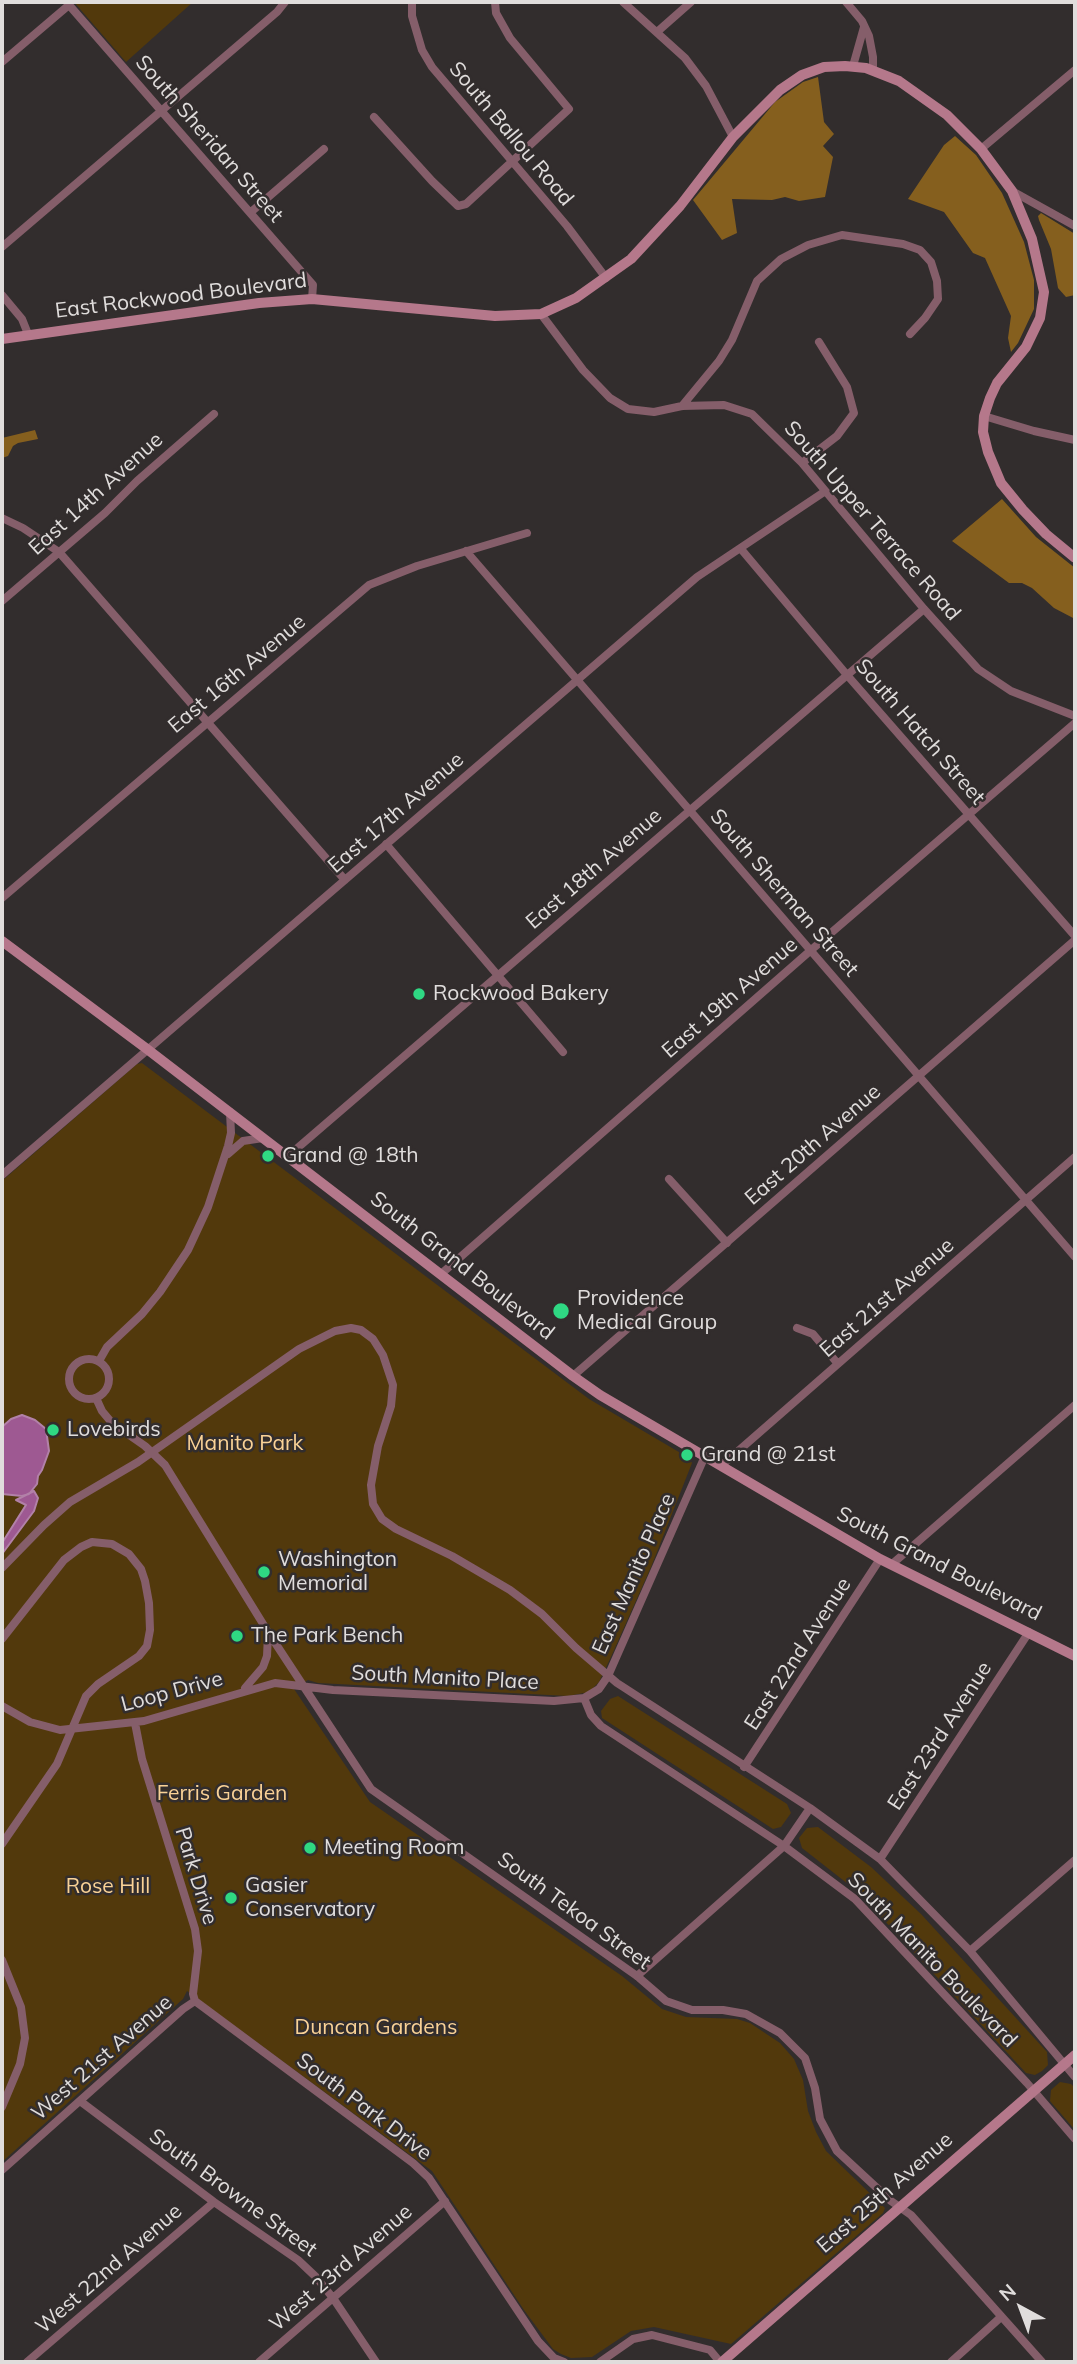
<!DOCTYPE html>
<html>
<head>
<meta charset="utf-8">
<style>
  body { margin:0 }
  #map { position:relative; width:1077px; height:2364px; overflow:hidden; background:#322d2d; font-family:Mulish,sans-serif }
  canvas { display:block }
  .frame { position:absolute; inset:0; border:4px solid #e0dddc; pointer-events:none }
  .north { position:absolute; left:986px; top:2273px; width:70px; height:70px; -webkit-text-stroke:5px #322d2d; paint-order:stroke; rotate:319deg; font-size:19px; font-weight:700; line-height:28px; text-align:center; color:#e0dddc }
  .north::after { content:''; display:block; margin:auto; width:24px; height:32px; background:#e0dddc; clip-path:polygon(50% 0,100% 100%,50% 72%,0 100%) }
</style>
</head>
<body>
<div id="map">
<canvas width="1077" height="2364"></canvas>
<div class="frame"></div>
<div class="north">N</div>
</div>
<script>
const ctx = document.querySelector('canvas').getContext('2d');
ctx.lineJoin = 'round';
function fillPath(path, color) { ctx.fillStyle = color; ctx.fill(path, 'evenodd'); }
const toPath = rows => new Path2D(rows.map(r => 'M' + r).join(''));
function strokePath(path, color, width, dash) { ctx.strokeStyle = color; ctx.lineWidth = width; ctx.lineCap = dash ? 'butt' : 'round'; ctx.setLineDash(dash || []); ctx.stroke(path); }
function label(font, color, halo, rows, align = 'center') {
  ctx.font = font + ' Mulish,sans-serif'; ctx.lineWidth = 5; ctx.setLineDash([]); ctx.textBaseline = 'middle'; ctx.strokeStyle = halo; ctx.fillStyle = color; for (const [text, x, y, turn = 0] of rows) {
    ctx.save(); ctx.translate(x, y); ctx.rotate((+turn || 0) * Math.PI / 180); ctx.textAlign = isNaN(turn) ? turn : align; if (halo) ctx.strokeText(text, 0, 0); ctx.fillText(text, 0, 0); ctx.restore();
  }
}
const green = toPath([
  [74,2,193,2,126,62],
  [142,1063,589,1399,689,1458,692,1463,651,1567,610,1659,599,1682,589,1692,568,1696,318,1683,308,1680,294,1689,370,1802,622,1976,662,2009,686,2017,737,2019,750,2023,780,2043,794,2059,803,2080,808,2111,816,2132,826,2151,885,2208,883,2213,731,2344,654,2327,631,2331,592,2357,571,2358,561,2354,553,2349,524,2310,432,2171,187,1991,183,1999,2,2162,2,1181,137,1064],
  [618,1696,787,1804,791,1813,781,1827,773,1829,602,1718,601,1711,610,1699],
  [818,1827,871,1867,921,1914,1047,2052,1048,2065,1042,2071,1035,2075,1026,2073,857,1891,802,1848,799,1838,807,1828],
  [1060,2082,1071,2084,1075,2088,1075,2130,1050,2101,1051,2090]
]);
const forest = toPath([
  [818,77,824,122,834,134,823,146,833,157,825,197,799,201,785,197,772,200,732,199,737,233,722,240,693,200,775,102,803,82],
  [955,136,976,155,1002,193,1024,242,1034,280,1034,309,1018,343,1011,352,1008,338,1011,316,985,258,973,253,944,212,908,199,944,145],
  [1041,213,1075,234,1075,295,1066,297,1058,288,1051,249,1039,220,1038,216],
  [35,430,38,439,18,443,13,446,8,456,2,458,2,438],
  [1002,499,1036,537,1075,568,1075,619,1054,608,1032,588,1022,583,1009,583,952,541]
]);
const water = toPath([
  [22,1415,35,1420,46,1429,49,1451,42,1470,38,1476,37,1484,29,1494,22,1496,2,1494,2,1427,11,1419,22,1415],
  [34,1491,38,1498,34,1511,2,1554,2,1543,26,1505,16,1500,34,1491]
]);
const street = toPath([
  [412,2,412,16,422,50,432,67,567,226,606,278],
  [623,2,685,58,706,86,733,137],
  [846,2,862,21,869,36,873,57,873,70],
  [657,32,691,2],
  [2,62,69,5,313,285,312,299],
  [853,66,864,27],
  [374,117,432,181,458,206,466,204,569,109,510,38,496,13,495,2],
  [981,149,1075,70],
  [1012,191,1075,226],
  [251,212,324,149],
  [2,247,277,12,285,2],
  [2,295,22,319,28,334],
  [541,314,583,370,610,398,628,409,654,412,682,406,724,405,752,414,802,463,924,609,978,669,1011,691,1075,716],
  [682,406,719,361,732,340,757,281,781,259,808,245,842,235,903,244,920,250,931,262,937,281,938,299,925,318,910,334],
  [984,416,1034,431,1075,440],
  [802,463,837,436,854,413,847,387,819,342],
  [2,518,23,528,59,552,345,880],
  [741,549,847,675,1075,936],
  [466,551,1075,1257],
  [2,601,105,513,137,481,214,414],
  [386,844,563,1052],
  [2,898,369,585,417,566,527,533],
  [228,1154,243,1141,263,1138],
  [287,1157,924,609],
  [2,1175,697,577,824,492],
  [669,1179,727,1243],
  [441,1274,810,951,1075,723],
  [797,1328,813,1334,838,1364],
  '69 1379a20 20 0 1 1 40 0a20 20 0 1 1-40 0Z',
  [99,1361,107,1347,142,1314,160,1292,188,1250,208,1207,228,1146,231,1133,230,1112],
  [573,1376,1075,940],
  [96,1398,102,1411,112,1423,145,1446,165,1465,268,1632,371,1789,637,1976,666,2001,692,2010,723,2010,746,2014,780,2033,805,2058,815,2088,820,2119,837,2151,891,2201,911,2215,1042,2362],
  [721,1466,1075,1157],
  [891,1565,1075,1405],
  [2,1568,44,1525,70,1502,138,1462,299,1349,335,1331,351,1328,361,1330,373,1339,383,1355,393,1385,391,1406,378,1446,371,1485,373,1504,382,1519,396,1529,452,1556,510,1590,542,1614,576,1648,617,1683,810,1808,880,1859,970,1951,1075,2077],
  [2,1639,64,1560,81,1547,92,1542,112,1544,129,1554,141,1569,145,1581,149,1603,150,1630,147,1646,139,1656,98,1684,86,1696,57,1764,2,1844],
  [245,1688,263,1667,267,1656,268,1635],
  [584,1698,591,1715,601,1726,784,1846,855,1899,1027,2083,1075,2139],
  [2,1706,30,1722,60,1730,144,1721,275,1683,333,1690,554,1701,584,1698,599,1689,608,1676,705,1456],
  [135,1723,142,1759,195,1929,198,1951,193,1994,195,2001],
  [744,1767,880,1559],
  [880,1859,1029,1632],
  [970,1951,1075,1860],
  [2,1960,21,2007,25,2038,20,2064,2,2107],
  [637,1976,784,1846,810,1808],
  [195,2001,413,2163,429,2178,538,2341,554,2358,564,2362],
  [80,2101,214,2202,298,2260,316,2277,333,2298,376,2362],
  [2,2170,183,2009,195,2001],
  [27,2362,214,2202],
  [259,2362,445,2201],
  [600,2362,633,2339,652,2335,710,2350,720,2362],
  [951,2362,1001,2317]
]);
const secondary = toPath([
  [2,339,259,303,312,299,495,316,541,314,576,298,631,259,680,206,733,137,780,90,802,75,824,67,845,66,866,68,899,81,947,115,981,149,1012,191,1032,239,1044,292,1040,318,1026,347,997,383,990,398,984,416,983,432,988,452,1001,483,1023,510,1046,534,1075,558],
  [2,941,147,1049,573,1376,600,1395,880,1559,1075,1656],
  [722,2362,1075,2055]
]);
const markers = [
  [419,994,7,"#2fd883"],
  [268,1156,7,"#2fd883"],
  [561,1311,9,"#2fd883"],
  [53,1430,7,"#2fd883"],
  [687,1455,7,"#2fd883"],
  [264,1572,7,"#2fd883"],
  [237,1636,7,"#2fd883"],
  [310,1848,7,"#2fd883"],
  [231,1898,7,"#2fd883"]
];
const streetNames = [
  ["South Ballou Road",511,134,50],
  ["South Sheridan Street",209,139,49],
  ["East Rockwood Boulevard",181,296,-7],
  ["East 14th Avenue",96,494,-42],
  ["South Upper Terrace Road",872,521,49],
  ["East 16th Avenue",237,674,-40],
  ["South Hatch Street",920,732,49],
  ["East 17th Avenue",396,813,-41],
  ["East 18th Avenue",594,869,-41],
  ["South Sherman Street",784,893,49],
  ["East 19th Avenue",730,998,-41],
  ["East 20th Avenue",813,1145,-41],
  ["South Grand Boulevard",462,1266,38],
  ["East 21st Avenue",887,1298,-41],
  ["South Grand Boulevard",939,1564,27],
  ["East Manito Place",634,1574,-66],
  ["East 22nd Avenue",798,1654,-57],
  ["South Manito Place",445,1678,3],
  ["Loop Drive",172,1692,-15],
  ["East 23rd Avenue",940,1736,-57],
  ["Park Drive",196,1876,73],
  ["South Tekoa Street",574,1911,36],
  ["South Manito Boulevard",932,1960,46],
  ["West 21st Avenue",102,2058,-41],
  ["South Park Drive",364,2107,37],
  ["South Browne Street",233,2193,36],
  ["East 25th Avenue",885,2193,-41],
  ["West 23rd Avenue",341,2268,-41],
  ["West 22nd Avenue",109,2269,-41]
];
const poiNames = [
  ["Rockwood Bakery",433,994],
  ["Grand @ 18th",282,1156],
  ["Providence",577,1299],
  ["Medical Group",577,1323],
  ["Lovebirds",67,1430],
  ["Grand @ 21st",701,1455],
  ["Washington",278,1560],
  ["Memorial",278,1584],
  ["The Park Bench",251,1636],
  ["Meeting Room",324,1848],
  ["Gasier",245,1886],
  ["Conservatory",245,1910]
];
const parkNames = [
  ["Manito Park",245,1444],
  ["Ferris Garden",222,1794],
  ["Rose Hill",108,1887],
  ["Duncan Gardens",376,2028]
];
fillPath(green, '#52390c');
fillPath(forest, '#855f1e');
fillPath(water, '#9e5992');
strokePath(water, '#b281a8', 2);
strokePath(street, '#855e6a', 8);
strokePath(secondary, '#b5788b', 10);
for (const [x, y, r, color] of markers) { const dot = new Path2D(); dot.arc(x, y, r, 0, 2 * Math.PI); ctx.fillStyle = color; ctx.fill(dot); strokePath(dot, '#322d2d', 2.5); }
label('21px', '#e0dddc', '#322d2d', streetNames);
label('21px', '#e0dddc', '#322d2d', poiNames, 'left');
label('21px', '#fad296', '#322d2d', parkNames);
</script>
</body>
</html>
